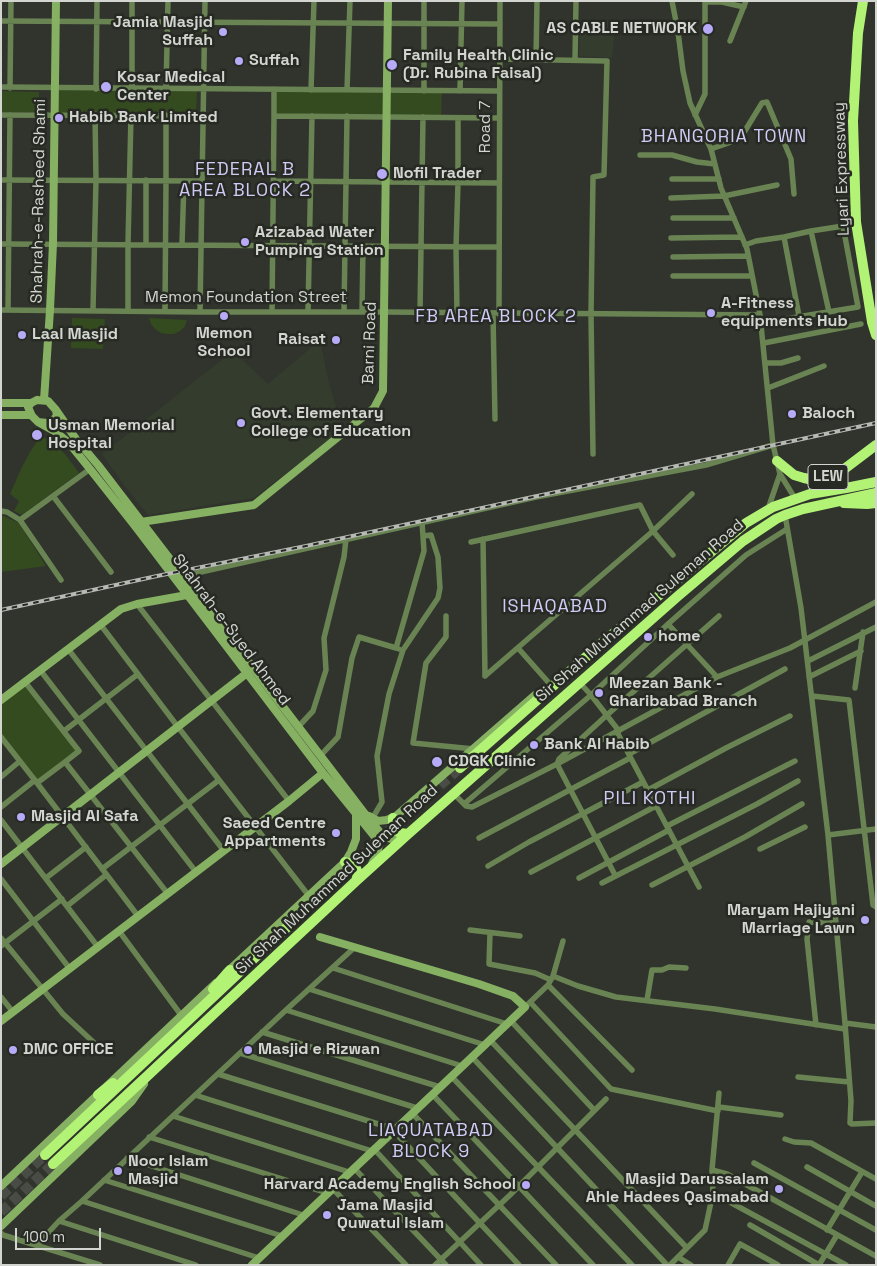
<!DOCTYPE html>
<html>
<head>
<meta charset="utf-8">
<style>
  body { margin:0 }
  #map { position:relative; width:877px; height:1266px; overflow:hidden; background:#30342c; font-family:"Space Grotesk",sans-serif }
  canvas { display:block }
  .frame { position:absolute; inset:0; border:2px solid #d2d5d0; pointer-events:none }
  .scale { position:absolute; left:15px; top:1228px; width:86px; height:22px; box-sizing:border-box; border:2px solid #d2d5d0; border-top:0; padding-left:6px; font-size:15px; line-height:18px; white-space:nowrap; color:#d2d5d0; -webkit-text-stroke:4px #262a23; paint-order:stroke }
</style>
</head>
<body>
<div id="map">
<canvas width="877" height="1266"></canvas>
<div class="frame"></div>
<div class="scale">100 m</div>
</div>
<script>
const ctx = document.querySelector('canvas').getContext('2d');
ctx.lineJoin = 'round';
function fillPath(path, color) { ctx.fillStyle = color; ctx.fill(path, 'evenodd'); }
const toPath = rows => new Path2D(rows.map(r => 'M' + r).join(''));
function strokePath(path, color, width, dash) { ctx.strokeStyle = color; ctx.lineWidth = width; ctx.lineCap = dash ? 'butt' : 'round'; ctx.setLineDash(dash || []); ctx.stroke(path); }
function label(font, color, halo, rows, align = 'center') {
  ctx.font = font + ' "Space Grotesk",sans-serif'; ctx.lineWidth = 5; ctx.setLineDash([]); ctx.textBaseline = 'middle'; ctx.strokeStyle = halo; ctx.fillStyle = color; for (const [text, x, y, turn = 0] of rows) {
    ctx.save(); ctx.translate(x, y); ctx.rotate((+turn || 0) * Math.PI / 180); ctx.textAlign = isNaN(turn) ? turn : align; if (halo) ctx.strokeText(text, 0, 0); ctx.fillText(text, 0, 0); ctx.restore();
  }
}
const built = toPath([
  [580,21,616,21,612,58,579,56],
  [320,340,329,383,343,430,254,498,148,515,124,485,102,454,233,351,268,384]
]);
const green = toPath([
  [274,89,442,91,441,117,274,116],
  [57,90,197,91,196,114,56,113],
  [1,91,39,92,39,112,1,112],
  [72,318,105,319,103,349,71,348],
  [149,318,187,320,185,326,180,331,174,334,167,334,161,333,155,329,151,324],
  [40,437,48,439,65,454,79,473,22,515,14,511,19,501,10,494,22,467,30,452],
  [1,515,19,523,46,566,1,572],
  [25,682,79,751,37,783,1,738,1,700]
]);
const highwayTunnel = toPath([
  [297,918,377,841,460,768],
  [1,1196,45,1155],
  [1,1212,53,1164]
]);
const street = toPath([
  [132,1,132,89],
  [424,1,424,91],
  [672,1,678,32,683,71,690,103,711,149,721,188,747,249,760,315,773,445,780,474,768,509],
  [705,2,722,2,744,7],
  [1,21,500,24],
  [730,41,746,1],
  [500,59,607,61,604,175,593,177,591,314,593,454],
  [536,59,537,1],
  [575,60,576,1],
  [1,87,499,91],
  [10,88,11,1],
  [96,89,97,1],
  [166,89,168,1],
  [274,89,274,116,499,118],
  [311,90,314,1],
  [347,90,350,1],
  [460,91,462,1],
  [1,115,203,116],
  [695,115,705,94,705,1],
  [711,149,737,140,743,134,762,103,767,102,791,159,794,194],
  [640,155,672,155,697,162,715,164],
  [672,179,719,179],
  [1,180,202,181],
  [274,181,499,183],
  [671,198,724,196,777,185],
  [673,218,734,218],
  [811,231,829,312],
  [784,237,799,316],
  [671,238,742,237],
  [1,244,499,247],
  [146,244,146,180],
  [182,244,184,181],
  [745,245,756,241,784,237,811,231,843,226,858,307,761,323],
  [673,257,748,256],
  [673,276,752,276],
  [1,310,200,312,385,312,760,315],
  [8,310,10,115],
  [93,310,96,180,95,114],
  [128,311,128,244,131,115],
  [165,311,166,181,166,115],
  [200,312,205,1],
  [272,312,274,116],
  [308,312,312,116],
  [344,312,347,116],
  [362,312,363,246],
  [420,312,423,117],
  [457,313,456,247,458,183,458,118],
  [493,314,495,419],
  [499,314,500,1],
  [764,343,861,324],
  [766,363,781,363,798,358],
  [768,388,824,366],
  [780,474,796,500],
  [53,496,111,572],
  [1,511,7,512,20,520,61,580],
  [785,515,801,608,828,835,845,1023,851,1101,850,1123,852,1124,876,1123],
  [20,520,90,469],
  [483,539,485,676],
  [471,542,640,505,653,531,673,555],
  [180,578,183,576,536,497,706,465,773,445],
  [137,604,289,801],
  [446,616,446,637,426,663,413,743,474,749],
  [100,624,178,727,309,896],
  [668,624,717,677],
  [518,648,549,683],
  [68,649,224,851],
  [399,649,396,648,424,551,422,522],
  [808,661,876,627],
  [40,670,196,872],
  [485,676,653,531,692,494],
  [809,677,861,651],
  [25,682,79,751,65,762],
  [579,682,591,695,619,731],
  [855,688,863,632],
  [812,696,849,700,873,905,876,907],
  [299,726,313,711,326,670,324,638,344,557,346,539],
  [64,731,138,674],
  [617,732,699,887],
  [1,737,37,783,138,916],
  [629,754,785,669],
  [321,755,338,737,352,658,359,637,396,648],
  [1,777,20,761],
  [37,783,65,762,168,894],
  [648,790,726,748,790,716],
  [453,793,466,806,472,807,557,764,717,677,790,648,876,602],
  [464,804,591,695,668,624,746,555,787,529],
  [1,807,35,780],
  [372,819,382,802,377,756,389,694,403,650,438,598,440,588,438,557,431,535,423,536],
  [1,820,98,947],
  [667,826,795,761],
  [828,835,876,829],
  [479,838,630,758],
  [760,849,805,827],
  [488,866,529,842,643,782],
  [102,869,219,780],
  [531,872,656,806],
  [615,875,557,764,559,759,607,715,719,616],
  [46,878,86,847],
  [579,878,669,830],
  [1,879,70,969],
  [602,883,757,804,798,781],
  [652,885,745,837,802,804],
  [67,906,106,875],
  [470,930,520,936],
  [119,931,181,1015],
  [490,933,489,964,535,973,551,980],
  [1,938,63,1014,103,1051],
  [1,946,62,899],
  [333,968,507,1024],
  [553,976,578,986,616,997,715,1009,845,1029],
  [548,985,632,1070],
  [309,989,485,1045],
  [1,997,13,1012],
  [647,1000,652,970,662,970,669,967,686,968],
  [530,1002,611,1089,718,1111],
  [527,1005,548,985,553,976,563,941],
  [286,1010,462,1066],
  [511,1021,594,1110],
  [845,1023,876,1027],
  [816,1025,807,939,809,922,835,923],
  [262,1032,440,1087],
  [490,1040,687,1248],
  [240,1053,417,1108],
  [472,1057,667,1265],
  [218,1074,391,1128,519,1265],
  [451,1076,632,1265],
  [798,1077,849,1082],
  [432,1094,593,1265],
  [195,1095,372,1151],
  [719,1107,781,1115],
  [412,1113,556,1265],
  [173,1116,349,1172],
  [149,1137,327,1193],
  [785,1139,794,1142,811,1143,876,1179],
  [374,1149,481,1265],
  [127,1158,303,1215],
  [754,1163,876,1230],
  [807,1167,876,1206],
  [354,1168,446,1265],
  [712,1170,727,1174,876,1256],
  [104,1180,282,1236],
  [332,1188,406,1265],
  [713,1193,712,1170,719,1093],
  [82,1201,259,1258],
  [59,1221,196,1265],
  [750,1225,819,1265],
  [827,1230,862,1172],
  [1,1233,3,1235,100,1265],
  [37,1245,59,1221,82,1201,286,1010,355,947],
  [678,1257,691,1265],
  [435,1265,510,1195,606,1099],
  [670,1265,705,1230,713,1193,846,1265],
  [728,1265,740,1244,778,1265],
  [819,1265,837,1235]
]);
const secondary = toPath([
  [37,400,48,401,56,410,57,416,51,422,47,423,38,422,32,416,28,407,31,403,37,400],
  [44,400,50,310,53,243,56,1],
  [1,403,31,403],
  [56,410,76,439,98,465,365,814,384,837,391,839,405,836],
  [1,415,31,415],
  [38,422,56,432,69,443,90,469,135,526,323,773,379,842,378,851,372,864],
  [135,526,141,522,254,505,374,408,383,391,388,1],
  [1,700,121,609,137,604,187,595],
  [369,816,378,821,387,820,396,816,535,695],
  [1,864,247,673],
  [226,973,345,862,351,852,356,839,356,813],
  [1,1021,289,801,323,773],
  [1,1186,216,983],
  [1,1226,132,1101,144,1084],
  [252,1265,525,1007,513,996,479,984,320,937]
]);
const highway = toPath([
  [863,1,858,33,853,121,856,222,872,322,876,335],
  [777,461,794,475,804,478,818,481,831,477,843,470,876,445],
  [844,503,867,504,876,503],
  [460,768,603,642,746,523,773,507,810,494,846,488,876,482],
  [393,818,393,824,395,829,400,833,408,834],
  [345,862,351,864,356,868,358,874,356,881],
  [213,989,230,970],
  [98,1095,113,1083],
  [45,1155,297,918],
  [53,1164,356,881,408,834,678,596,743,541,776,519,785,515,803,509,876,493]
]);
const rail = toPath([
  [1,610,157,576,306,546,876,423]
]);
const markers = [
  [708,29,6,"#b7abf8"],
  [223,32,5,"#b7abf8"],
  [239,61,5,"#b7abf8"],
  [392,65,6,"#b7abf8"],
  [106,87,6,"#b7abf8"],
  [59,118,5,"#b7abf8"],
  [382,174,6,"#b7abf8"],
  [245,242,5,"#b7abf8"],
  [711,313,5,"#b7abf8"],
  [224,316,5,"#b7abf8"],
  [22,335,5,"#b7abf8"],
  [336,340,5,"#b7abf8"],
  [792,414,5,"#b7abf8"],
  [241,423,5,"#b7abf8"],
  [37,435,6,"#b7abf8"],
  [648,637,5,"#b7abf8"],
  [599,693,5,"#b7abf8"],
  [534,745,5,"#b7abf8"],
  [437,762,6,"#b7abf8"],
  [21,817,5,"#b7abf8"],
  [336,833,5,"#b7abf8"],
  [865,920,5,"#b7abf8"],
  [13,1050,5,"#b7abf8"],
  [248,1050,5,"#b7abf8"],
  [118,1171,5,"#b7abf8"],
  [526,1185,5,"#b7abf8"],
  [779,1189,5,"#b7abf8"],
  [327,1215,5,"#b7abf8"]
];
const shields = [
  [828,477,40]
];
const shieldNames = [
  ["LEW",828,477]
];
const poiNames = [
  ["Jamia Masjid",213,23,"right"],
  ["Suffah",213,41,"right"],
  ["AS CABLE NETWORK",697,29,"right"],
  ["Family Health Clinic",403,56],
  ["(Dr. Rubina Faisal)",403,74],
  ["Suffah",249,61],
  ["Kosar Medical",117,78],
  ["Center",117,96],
  ["Habib Bank Limited",69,118],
  ["Nofil Trader",393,174],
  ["Azizabad Water",255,233],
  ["Pumping Station",255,251],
  ["A-Fitness",721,304],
  ["equipments Hub",721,322],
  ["Memon",224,334,"center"],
  ["School",224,352,"center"],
  ["Laal Masjid",32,335],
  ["Raisat",326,340,"right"],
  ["Govt. Elementary",251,414],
  ["College of Education",251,432],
  ["Baloch",802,414],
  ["Usman Memorial",48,426],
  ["Hospital",48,444],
  ["home",658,637],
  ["Meezan Bank -",609,684],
  ["Gharibabad Branch",609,702],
  ["Bank Al Habib",544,745],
  ["CDGK Clinic",448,762],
  ["Masjid Al Safa",31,817],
  ["Saeed Centre",326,824,"right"],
  ["Appartments",326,842,"right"],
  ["Maryam Hajiyani",855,911,"right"],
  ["Marriage Lawn",855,929,"right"],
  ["DMC OFFICE",23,1050],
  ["Masjid e Rizwan",258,1050],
  ["Noor Islam",128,1162],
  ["Masjid",128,1180],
  ["Masjid Darussalam",769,1180,"right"],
  ["Ahle Hadees Qasimabad",769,1198,"right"],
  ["Harvard Academy English School",516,1185,"right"],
  ["Jama Masjid",337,1206],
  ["Quwatul Islam",337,1224]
];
const streetNames = [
  ["Road 7",486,127,-90],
  ["Lyari Expressway",842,169,-92],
  ["Shahrah-e-Rasheed Shami",39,201,-89],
  ["Memon Foundation Street",246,298],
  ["Barni Road",370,343,-88],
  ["Sir Shah Muhammad Suleman Road",640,611,-41],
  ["Shahrah-e-Syed Ahmed",231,630,53],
  ["Sir Shah Muhammad Suleman Road",337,880,-43]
];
const neighbourhoodNames = [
  ["BHANGORIA TOWN",724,137],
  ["FEDERAL B",245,170],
  ["AREA BLOCK 2",245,191],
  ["FB AREA BLOCK 2",496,317],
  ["ISHAQABAD",555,607],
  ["PILI KOTHI",650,799],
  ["LIAQUATABAD",431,1131],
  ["BLOCK 9",431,1152]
];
fillPath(built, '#343c2e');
fillPath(green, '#344a1f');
strokePath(highwayTunnel, '#484c45', 10, [10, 5]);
strokePath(street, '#698353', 5.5);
strokePath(secondary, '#86b062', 8);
strokePath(highway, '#b2f376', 10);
strokePath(rail, '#b6b9b4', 4);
strokePath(rail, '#262a23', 2, [5.5]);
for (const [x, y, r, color] of markers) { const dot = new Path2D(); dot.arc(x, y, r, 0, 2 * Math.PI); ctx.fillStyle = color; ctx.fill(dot); strokePath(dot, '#262a23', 2); }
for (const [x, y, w] of shields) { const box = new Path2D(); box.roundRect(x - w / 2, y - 12.5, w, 25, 4); ctx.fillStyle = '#262a23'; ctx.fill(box); strokePath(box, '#d2d5d0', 1); }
label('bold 15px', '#d2d5d0', null, shieldNames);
label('bold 16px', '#d2d5d0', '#262a23', poiNames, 'left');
label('16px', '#d2d5d0', '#262a23', streetNames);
ctx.letterSpacing = '1px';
label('18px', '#d0caf6', '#262a23', neighbourhoodNames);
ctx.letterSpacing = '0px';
</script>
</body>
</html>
